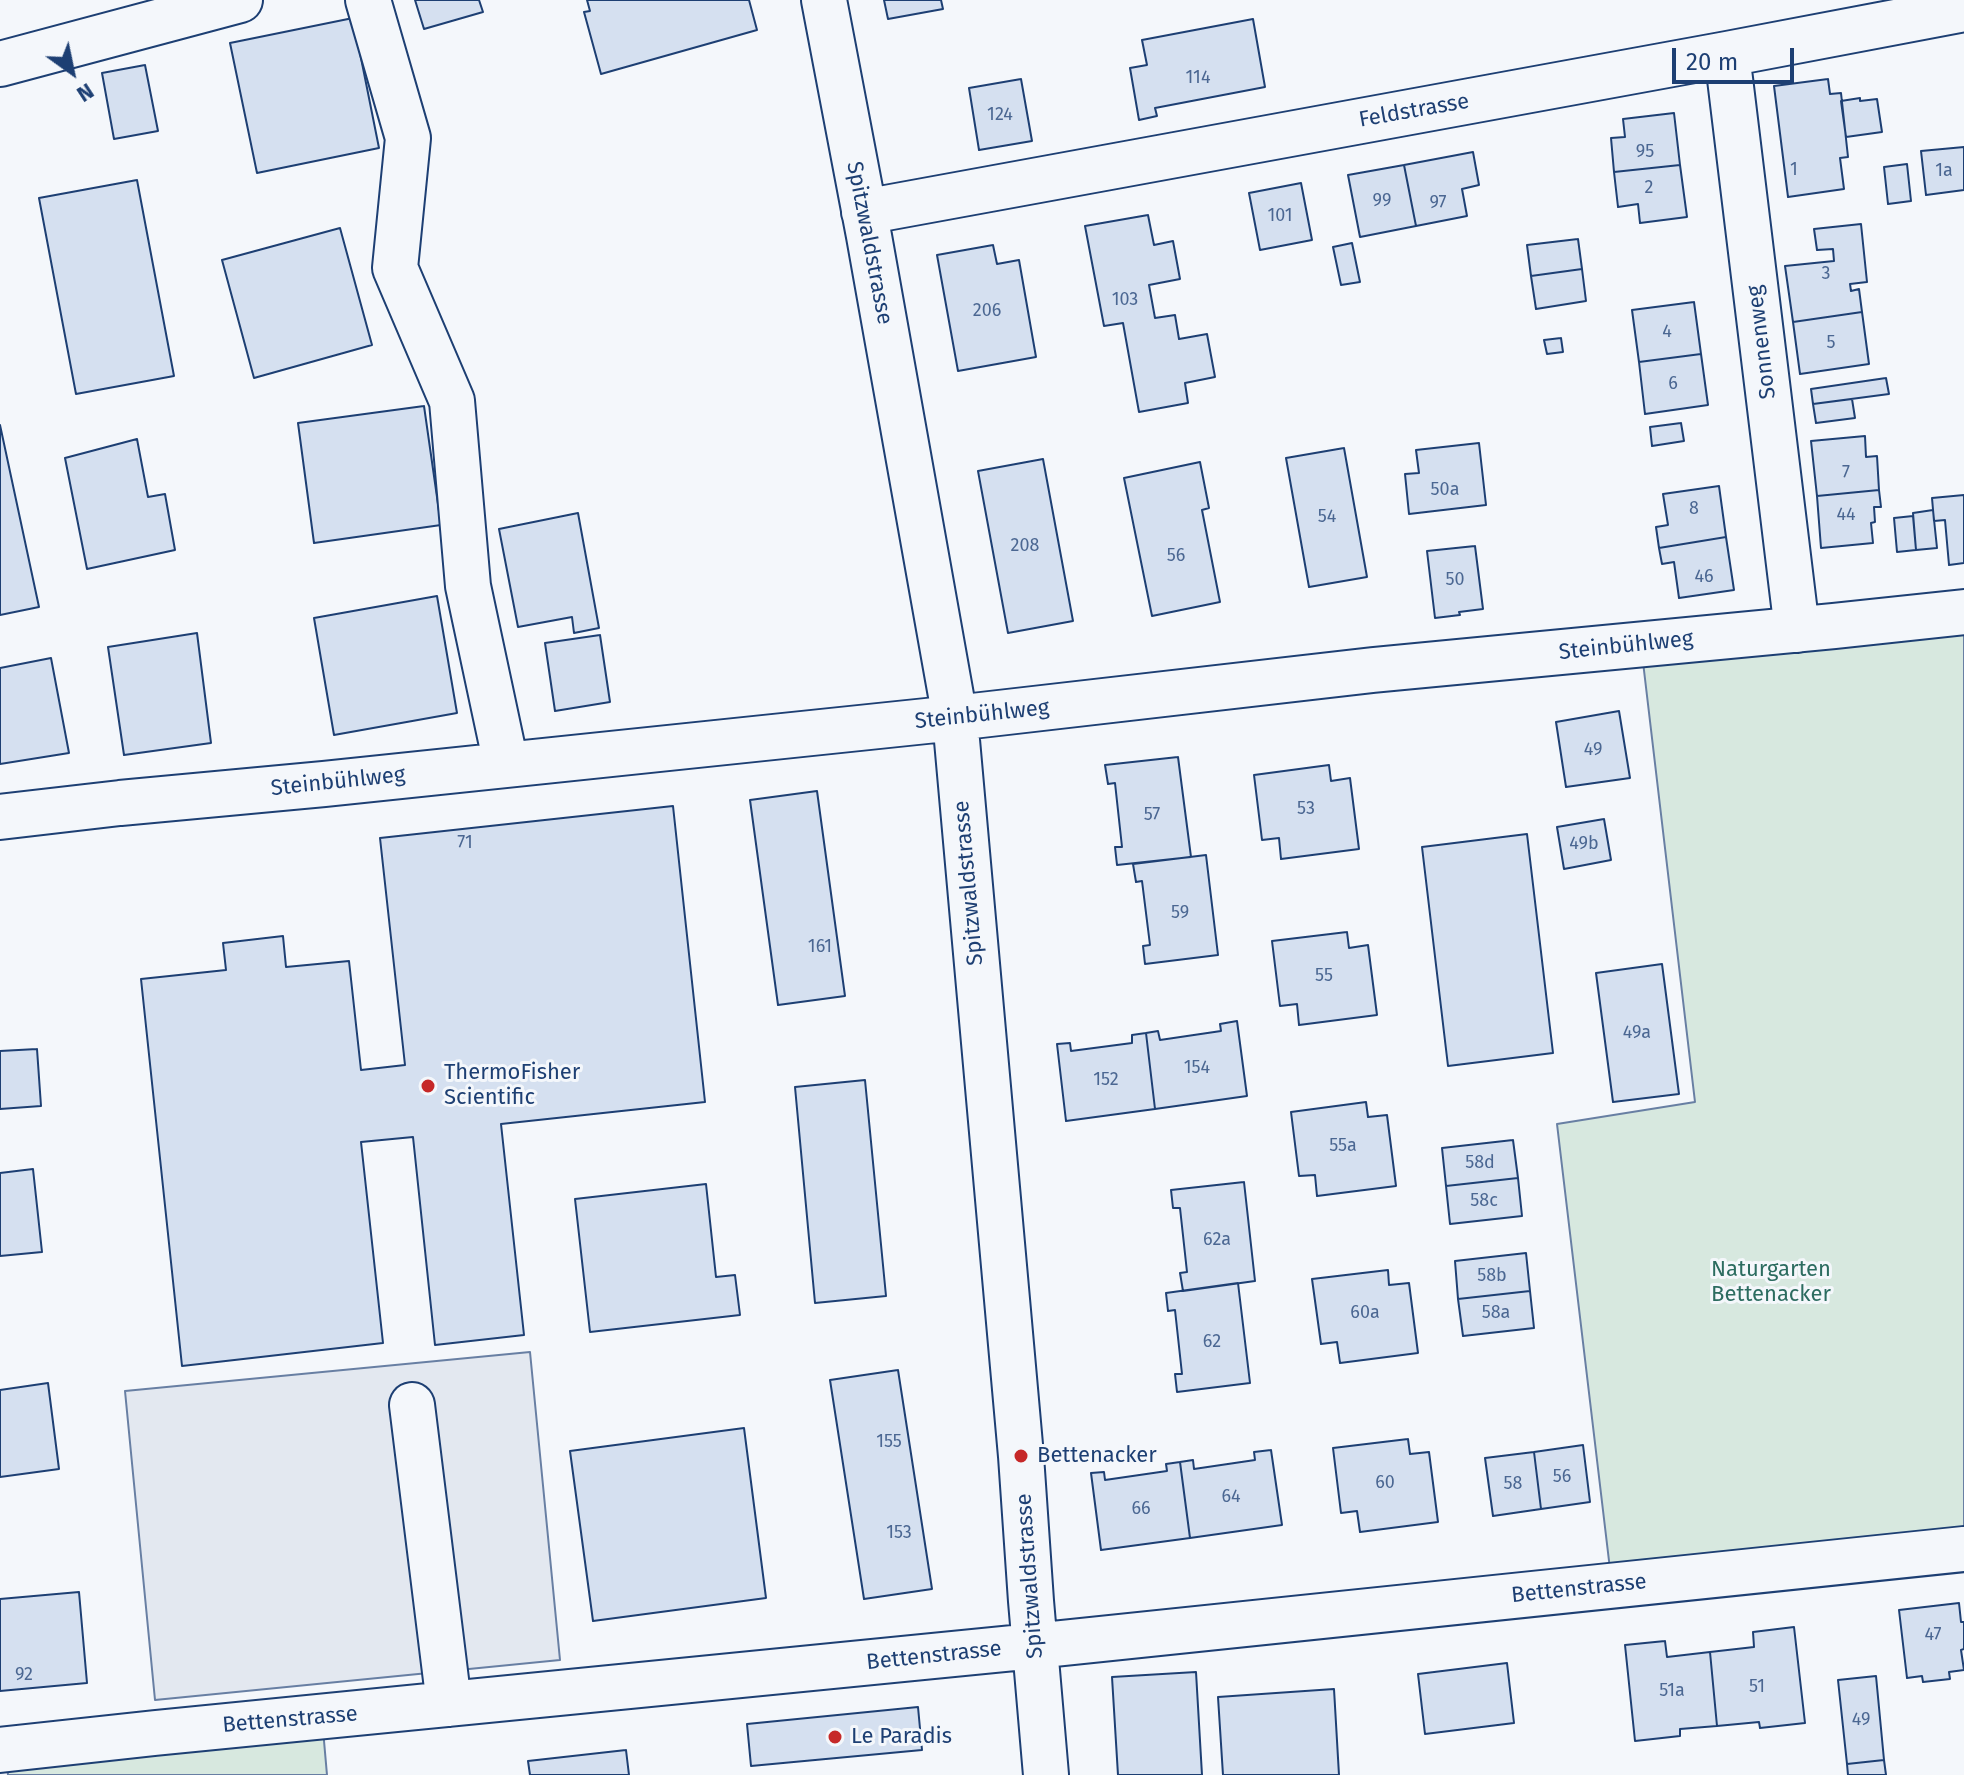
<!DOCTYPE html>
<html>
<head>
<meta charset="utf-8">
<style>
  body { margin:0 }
  #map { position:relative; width:1964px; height:1775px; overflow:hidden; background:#f4f7fb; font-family:"Fira Sans",sans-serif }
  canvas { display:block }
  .north { position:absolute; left:32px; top:32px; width:80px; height:80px; -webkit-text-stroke:6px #f4f7fb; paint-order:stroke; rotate:147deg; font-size:22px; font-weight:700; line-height:32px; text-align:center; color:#1d3f73 }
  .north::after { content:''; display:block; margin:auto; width:28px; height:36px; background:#1d3f73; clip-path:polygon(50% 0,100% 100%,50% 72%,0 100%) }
  .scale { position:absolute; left:1672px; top:48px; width:122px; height:36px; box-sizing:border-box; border:4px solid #1d3f73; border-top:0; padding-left:10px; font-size:24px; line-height:28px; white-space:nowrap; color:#1d3f73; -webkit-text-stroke:6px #f4f7fb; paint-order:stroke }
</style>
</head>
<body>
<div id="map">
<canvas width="1964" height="1775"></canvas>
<div class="north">N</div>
<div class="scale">20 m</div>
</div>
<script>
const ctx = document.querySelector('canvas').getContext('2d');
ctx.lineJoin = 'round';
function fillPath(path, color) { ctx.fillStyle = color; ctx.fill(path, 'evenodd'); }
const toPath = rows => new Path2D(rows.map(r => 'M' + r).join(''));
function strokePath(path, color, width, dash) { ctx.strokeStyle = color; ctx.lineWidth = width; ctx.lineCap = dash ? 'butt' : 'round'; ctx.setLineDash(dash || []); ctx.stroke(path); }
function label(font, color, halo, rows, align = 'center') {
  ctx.font = font + ' "Fira Sans",sans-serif'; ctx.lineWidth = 6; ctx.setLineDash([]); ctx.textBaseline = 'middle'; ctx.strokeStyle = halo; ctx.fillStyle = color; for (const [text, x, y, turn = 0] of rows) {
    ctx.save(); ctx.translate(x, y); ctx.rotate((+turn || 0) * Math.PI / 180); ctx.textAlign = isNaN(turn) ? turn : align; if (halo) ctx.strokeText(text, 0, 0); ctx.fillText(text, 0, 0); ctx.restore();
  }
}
const green = toPath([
  [1964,612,1964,1549,1612,1586,1557,1124,1695,1102,1641,645,1964,612],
  [322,1718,327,1775,8,1775,6,1749,322,1718]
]);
const parking = toPath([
  [530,1352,560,1660,155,1700,125,1391,530,1352]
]);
const building = toPath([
  [415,0,479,0,483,12,424,29,415,0],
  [587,0,749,0,757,30,601,74,584,12,590,11,587,0],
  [884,0,941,0,943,9,888,19,884,0],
  [353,18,379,148,257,173,230,43,353,18],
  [1253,19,1265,87,1155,108,1157,116,1139,120,1130,68,1147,65,1142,40,1253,19],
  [145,65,158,131,114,139,102,73,145,65],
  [1021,79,1032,141,979,150,969,88,1021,79],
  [1828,79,1830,94,1841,93,1848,157,1840,158,1844,189,1788,197,1774,86,1828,79],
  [1860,98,1860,101,1877,99,1882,132,1846,137,1841,101,1860,98],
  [1674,113,1680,165,1614,172,1611,138,1625,137,1623,119,1674,113],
  [1964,147,1964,190,1926,195,1921,151,1964,147],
  [1473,152,1479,185,1462,189,1467,216,1416,226,1404,165,1473,152],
  [1907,164,1911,201,1888,204,1884,167,1907,164],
  [1404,165,1416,226,1360,237,1348,175,1404,165],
  [1680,165,1687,217,1640,223,1638,204,1618,207,1614,172,1680,165],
  [137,180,174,376,76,394,39,198,137,180],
  [1301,183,1312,240,1260,250,1249,193,1301,183],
  [1148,215,1154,245,1173,241,1180,279,1149,285,1155,318,1175,315,1179,339,1207,334,1215,377,1185,383,1188,403,1139,412,1123,323,1104,326,1085,226,1148,215],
  [1861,224,1867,282,1850,284,1851,291,1859,289,1862,312,1793,322,1785,266,1834,261,1833,249,1817,250,1814,229,1861,224],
  [340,228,372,345,254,378,222,260,340,228],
  [1578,239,1582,269,1531,276,1527,245,1578,239],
  [1352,243,1360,282,1341,285,1333,247,1352,243],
  [993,245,997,264,1019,260,1036,357,958,371,937,255,993,245],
  [1582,269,1586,301,1536,309,1531,276,1582,269],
  [1694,302,1701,354,1639,362,1632,310,1694,302],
  [1862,312,1869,364,1800,374,1793,322,1862,312],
  [1561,338,1563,352,1547,354,1544,340,1561,338],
  [1701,354,1708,405,1645,414,1639,362,1701,354],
  [1886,378,1889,394,1813,404,1811,389,1886,378],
  [1852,399,1855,418,1816,423,1813,404,1852,399],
  [424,406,441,525,314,543,298,423,424,406],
  [1681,423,1684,441,1652,446,1650,427,1681,423],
  [0,425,39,607,0,615,0,425],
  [1865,436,1866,457,1877,456,1879,490,1817,496,1811,441,1865,436],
  [137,439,148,497,165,494,175,550,87,569,65,458,137,439],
  [1479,443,1486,505,1409,514,1405,474,1419,473,1416,450,1479,443],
  [1344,448,1367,577,1309,587,1286,458,1344,448],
  [1043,459,1073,621,1008,633,978,471,1043,459],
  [1200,462,1209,508,1202,510,1220,602,1152,616,1124,478,1200,462],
  [1719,486,1726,537,1659,548,1656,527,1668,525,1663,494,1719,486],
  [1879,490,1881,507,1874,507,1875,522,1871,523,1873,543,1821,548,1817,496,1879,490],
  [1964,495,1964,563,1949,565,1945,520,1934,521,1932,498,1964,495],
  [1933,510,1937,548,1916,550,1913,513,1933,510],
  [578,513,599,628,574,633,572,617,518,627,499,529,578,513],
  [1913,516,1916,550,1897,552,1894,518,1913,516],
  [1726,537,1734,590,1679,598,1674,562,1662,564,1659,548,1726,537],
  [1475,546,1483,609,1459,612,1460,615,1435,618,1427,551,1475,546],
  [437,596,457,713,334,735,314,618,437,596],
  [197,633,211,743,124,755,108,647,197,633],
  [600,635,610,702,555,711,545,643,600,635],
  [51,658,69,753,0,764,0,668,51,658],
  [1619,711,1630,778,1566,787,1556,722,1619,711],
  [1178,757,1191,857,1117,865,1115,847,1122,847,1115,783,1108,784,1105,765,1178,757],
  [1329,765,1331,781,1350,778,1359,849,1281,859,1279,838,1262,840,1254,775,1329,765],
  [817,791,845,996,778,1005,750,800,817,791],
  [673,806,705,1102,501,1124,524,1335,435,1345,413,1137,361,1142,383,1343,182,1366,141,979,226,970,223,943,283,936,286,967,349,961,361,1070,405,1065,380,838,673,806],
  [1604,819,1611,860,1564,869,1557,827,1604,819],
  [1527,834,1553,1053,1448,1066,1422,847,1527,834],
  [1206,855,1218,955,1145,964,1143,946,1150,945,1142,881,1136,882,1133,864,1206,855],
  [1347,932,1349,948,1368,945,1377,1015,1299,1025,1297,1004,1280,1006,1272,941,1347,932],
  [1662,964,1679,1094,1613,1102,1596,973,1662,964],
  [1237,1021,1247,1096,1155,1109,1146,1033,1158,1031,1160,1040,1221,1031,1220,1024,1237,1021],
  [1146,1033,1155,1109,1066,1121,1057,1044,1070,1043,1071,1051,1132,1043,1132,1035,1146,1033],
  [37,1049,41,1106,0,1109,0,1051,37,1049],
  [865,1080,886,1296,815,1303,795,1087,865,1080],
  [1366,1102,1368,1117,1387,1115,1396,1186,1317,1196,1315,1175,1299,1176,1291,1112,1366,1102],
  [1513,1140,1518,1178,1446,1186,1442,1148,1513,1140],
  [33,1169,42,1252,0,1256,0,1173,33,1169],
  [1518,1178,1522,1216,1450,1224,1446,1186,1518,1178],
  [1244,1182,1255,1281,1183,1291,1180,1273,1187,1272,1180,1208,1173,1208,1171,1190,1244,1182],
  [706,1184,716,1277,735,1275,740,1315,590,1332,575,1199,706,1184],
  [1526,1253,1530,1291,1458,1299,1455,1261,1526,1253],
  [1388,1270,1389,1285,1409,1283,1418,1353,1340,1363,1337,1342,1321,1344,1312,1279,1388,1270],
  [1238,1283,1250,1383,1177,1392,1175,1374,1182,1374,1175,1310,1168,1311,1166,1293,1238,1283],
  [1530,1291,1534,1328,1463,1336,1458,1299,1530,1291],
  [898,1370,932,1589,864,1599,830,1380,898,1370],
  [48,1383,59,1469,0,1477,0,1390,48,1383],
  [744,1428,766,1598,593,1621,570,1451,744,1428],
  [1408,1439,1410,1454,1429,1452,1438,1522,1360,1532,1357,1511,1341,1513,1333,1448,1408,1439],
  [1583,1445,1590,1502,1541,1509,1534,1452,1583,1445],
  [1271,1450,1282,1525,1190,1538,1180,1462,1193,1460,1194,1469,1255,1460,1254,1452,1271,1450],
  [1534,1452,1541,1509,1493,1516,1485,1458,1534,1452],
  [1180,1462,1190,1538,1101,1550,1091,1473,1104,1472,1105,1480,1167,1471,1166,1464,1180,1462],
  [79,1592,87,1683,0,1691,0,1599,79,1592],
  [1959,1603,1961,1622,1964,1622,1964,1649,1961,1650,1964,1670,1949,1672,1950,1679,1923,1682,1922,1676,1907,1678,1899,1610,1959,1603],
  [1794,1627,1805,1723,1760,1728,1759,1722,1717,1726,1710,1652,1754,1647,1753,1632,1794,1627],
  [1665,1641,1667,1657,1710,1652,1717,1726,1680,1729,1680,1736,1635,1741,1625,1645,1665,1641],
  [1507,1663,1514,1723,1425,1734,1418,1674,1507,1663],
  [1196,1672,1202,1775,1118,1775,1112,1677,1196,1672],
  [1876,1676,1884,1760,1847,1764,1838,1680,1876,1676],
  [1334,1689,1339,1775,1223,1775,1218,1697,1334,1689],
  [918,1707,922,1750,751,1766,747,1724,918,1707],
  [626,1750,629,1775,530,1775,528,1761,626,1750],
  [1884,1760,1886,1775,1848,1775,1847,1764,1884,1760]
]);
const minor = toPath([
  [368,0,408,138,395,268,452,401,468,586,506,764],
  [824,0,869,236,955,718,1021,1456,1031,1601,1046,1775],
  [1727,54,1797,630],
  [0,64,240,0],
  [864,212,1727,54,1964,9],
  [0,817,120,803,324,784,955,718,1373,670,1834,626,1964,612],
  [412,1405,449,1704],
  [0,1750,155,1733,1034,1646,1964,1549]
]);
const markers = [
  [428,1086,8,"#c62828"],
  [1021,1456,8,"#c62828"],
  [835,1737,8,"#c62828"]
];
const numberNames = [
  ["114",1198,78],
  ["124",1000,115],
  ["95",1645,152],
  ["1",1794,170],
  ["1a",1944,171],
  ["2",1649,188],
  ["99",1382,201],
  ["97",1438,203],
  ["101",1280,216],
  ["3",1826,274],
  ["103",1125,300],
  ["206",987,311],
  ["4",1667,332],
  ["5",1831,343],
  ["6",1673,384],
  ["7",1846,473],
  ["50a",1445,490],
  ["8",1694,509],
  ["44",1846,515],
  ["54",1327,517],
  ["208",1025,546],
  ["56",1176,556],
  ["46",1704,577],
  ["50",1455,580],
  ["49",1593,750],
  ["53",1306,809],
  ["57",1152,815],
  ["71",465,843],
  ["49b",1584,844],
  ["59",1180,913],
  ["161",820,947],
  ["55",1324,976],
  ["49a",1637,1033],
  ["154",1197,1068],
  ["152",1106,1080],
  ["55a",1343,1146],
  ["58d",1480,1163],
  ["58c",1484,1201],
  ["62a",1217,1240],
  ["58b",1492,1276],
  ["60a",1365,1313],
  ["58a",1496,1313],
  ["62",1212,1342],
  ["155",889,1442],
  ["56",1562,1477],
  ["60",1385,1483],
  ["58",1513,1484],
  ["64",1231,1497],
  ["66",1141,1509],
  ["153",899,1533],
  ["47",1933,1635],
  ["92",24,1675],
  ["51",1757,1687],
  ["51a",1672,1691],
  ["49",1861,1720]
];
const streetNames = [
  ["Feldstrasse",1414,111,-10],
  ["Spitzwaldstrasse",869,243,79],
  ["Sonnenweg",1762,342,-97],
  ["Steinbühlweg",1626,646,-6],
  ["Steinbühlweg",982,715,-6],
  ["Steinbühlweg",338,782,-6],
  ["Spitzwaldstrasse",969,883,-95],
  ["Spitzwaldstrasse",1030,1576,-94],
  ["Bettenstrasse",1579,1589,-6],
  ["Bettenstrasse",934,1656,-6],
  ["Bettenstrasse",290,1720,-5]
];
const poiNames = [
  ["ThermoFisher",444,1073],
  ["Scientific",444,1098],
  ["Bettenacker",1037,1456],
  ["Le Paradis",851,1737]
];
const parkNames = [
  ["Naturgarten",1771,1270],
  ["Bettenacker",1771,1295]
];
fillPath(green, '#d7e8df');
strokePath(green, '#687fa3', 2);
fillPath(parking, '#e3e8f0');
strokePath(parking, '#687fa3', 2);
fillPath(building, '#d5e0f0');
strokePath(building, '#1d3f73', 2);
strokePath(minor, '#1d3f73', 48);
strokePath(minor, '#f4f7fb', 44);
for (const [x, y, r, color] of markers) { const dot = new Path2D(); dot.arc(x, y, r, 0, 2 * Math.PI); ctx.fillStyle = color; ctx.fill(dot); strokePath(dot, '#f4f7fb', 3); }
label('18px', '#4b6792', null, numberNames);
label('22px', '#1d3f73', '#f4f7fb', streetNames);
label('22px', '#1d3f73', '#f4f7fb', poiNames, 'left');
label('22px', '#2c6c60', '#f4f7fb', parkNames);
</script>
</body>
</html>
